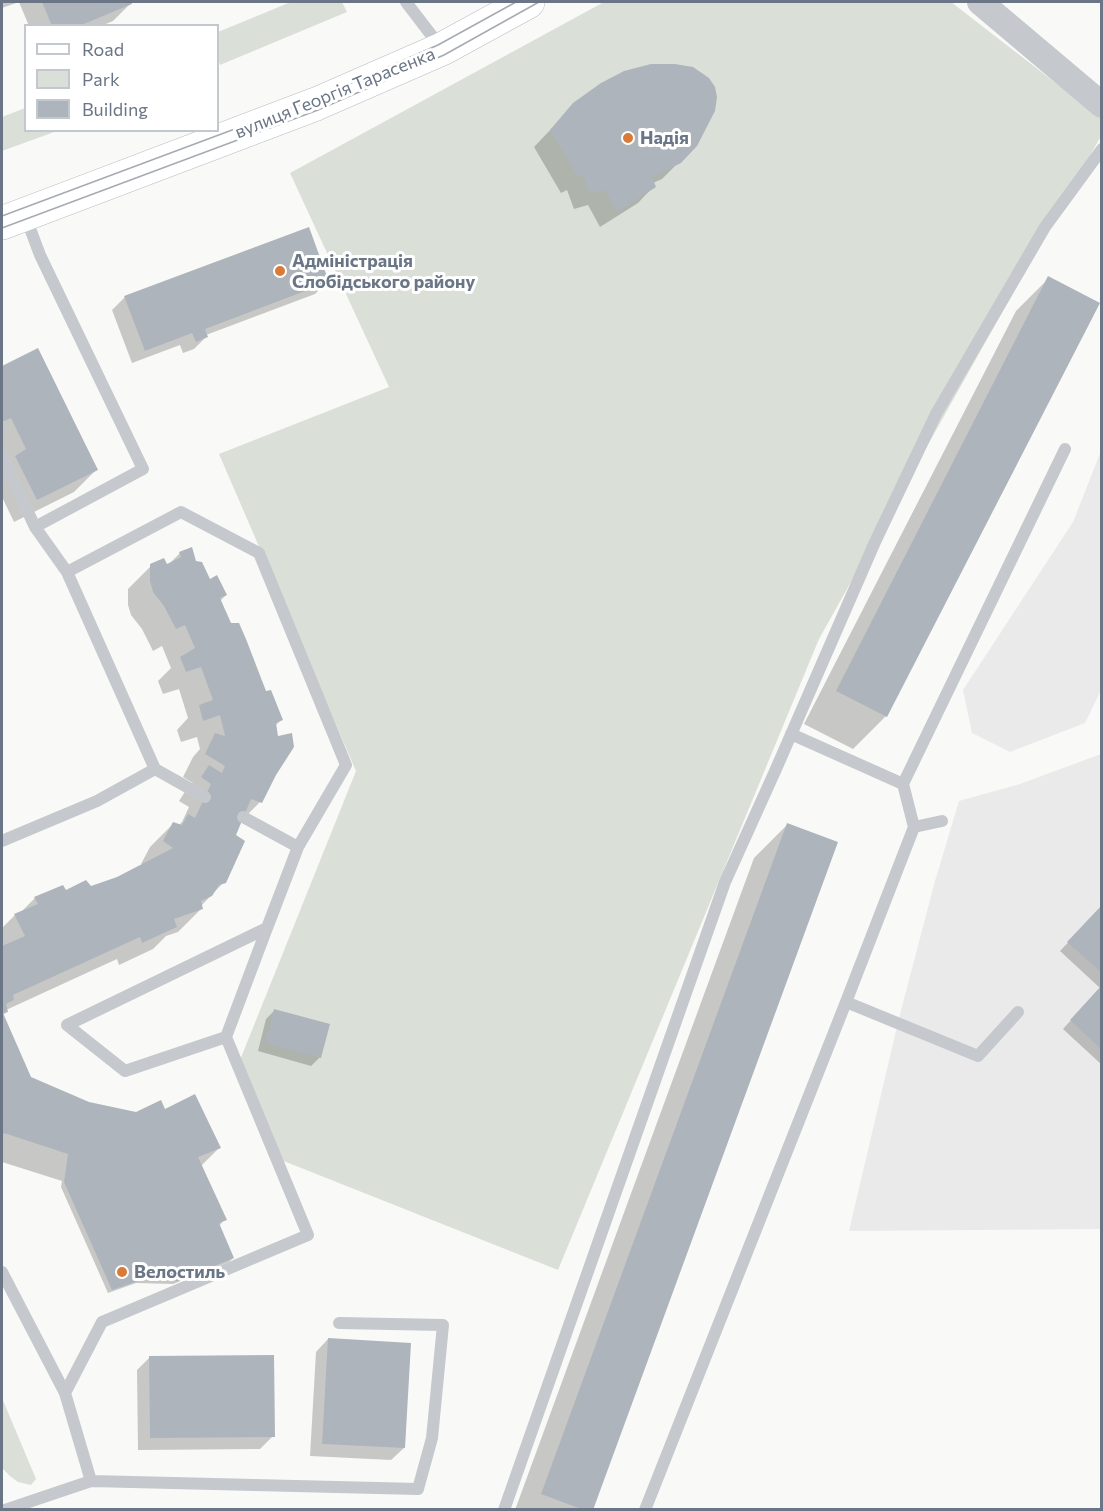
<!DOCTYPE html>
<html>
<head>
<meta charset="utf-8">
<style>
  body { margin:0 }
  #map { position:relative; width:1103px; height:1511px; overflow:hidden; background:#f9f9f7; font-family:Commissioner,sans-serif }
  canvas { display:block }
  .frame { position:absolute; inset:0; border:3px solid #6a7586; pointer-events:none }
  .legend { position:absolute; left:24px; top:24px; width:195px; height:108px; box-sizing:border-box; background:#fff; border:2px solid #c3c8cf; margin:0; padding:8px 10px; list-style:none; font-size:18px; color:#6a7586 }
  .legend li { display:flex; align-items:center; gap:12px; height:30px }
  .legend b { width:30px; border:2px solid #c3c8cf }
</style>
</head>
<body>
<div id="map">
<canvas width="1103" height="1511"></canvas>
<div class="frame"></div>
<ul class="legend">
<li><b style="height:8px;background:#fff"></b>Road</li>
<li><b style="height:16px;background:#dae0d8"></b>Park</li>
<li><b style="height:16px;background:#aeb4bb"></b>Building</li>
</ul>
</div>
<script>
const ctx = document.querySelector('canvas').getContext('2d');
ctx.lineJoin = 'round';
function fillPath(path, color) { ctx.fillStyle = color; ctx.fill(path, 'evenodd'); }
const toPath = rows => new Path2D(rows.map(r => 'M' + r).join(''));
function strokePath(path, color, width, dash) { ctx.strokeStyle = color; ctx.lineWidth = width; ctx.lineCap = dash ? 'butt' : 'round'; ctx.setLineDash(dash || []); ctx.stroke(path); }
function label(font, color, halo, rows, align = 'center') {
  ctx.font = font + ' Commissioner,sans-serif'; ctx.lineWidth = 6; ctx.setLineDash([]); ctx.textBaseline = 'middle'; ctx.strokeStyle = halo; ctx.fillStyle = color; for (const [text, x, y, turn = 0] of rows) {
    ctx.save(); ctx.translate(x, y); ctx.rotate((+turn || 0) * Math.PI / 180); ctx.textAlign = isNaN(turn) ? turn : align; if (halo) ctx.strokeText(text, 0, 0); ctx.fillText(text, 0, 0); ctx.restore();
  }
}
const built = toPath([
  [1101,451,1101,690,1085,723,1010,752,972,733,963,690,1073,522],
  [1101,754,1101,1229,849,1231,899,1018,935,881,959,801,1020,784]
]);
const green = toPath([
  [291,2,342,2,347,12,220,65,218,58,218,32],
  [604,2,951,2,1101,118,1101,136,819,639,558,1270,276,1158,238,1065,356,771,219,454,389,387,290,173],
  [25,108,26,130,57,131,2,151,2,117],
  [2,1398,36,1479,31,1485,18,1482,10,1476,2,1468]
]);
const shadow = toPath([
  [2,2,19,2,2,8],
  [19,2,129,2,130,4,113,21,101,26,29,26],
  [574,105,696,145,662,179,653,183,654,186,638,203,600,227,588,205,574,209,567,190,561,193,534,147],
  [1049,278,886,716,853,749,804,724,1016,311],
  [327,282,315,294,206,335,206,337,194,349,183,353,180,345,132,363,112,310,125,297],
  [37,350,97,469,74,492,14,522,2,497,2,471,3,470,2,467,2,368],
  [180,553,195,562,209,581,226,595,220,601,265,692,281,720,275,726,260,802,240,822,234,835,224,882,201,906,201,909,178,932,166,936,153,949,119,965,117,959,6,1010,7,1012,3,1015,29,1079,88,1103,136,1114,164,1111,219,1148,201,1166,225,1219,219,1226,233,1258,229,1262,173,1284,136,1283,108,1293,61,1187,62,1181,2,1162,2,928,15,915,21,912,35,898,90,888,117,878,143,865,141,864,150,847,173,824,179,825,182,822,189,807,179,801,186,790,193,783,183,777,193,757,200,749,197,737,181,742,177,730,188,718,179,689,163,694,158,681,171,668,162,646,153,651,142,629,131,615,128,605,128,589,151,566,168,565],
  [787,825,591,1510,515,1510,754,858],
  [1102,907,1102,1065,1063,1029,1100,988,1060,951],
  [275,1010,320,1057,311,1066,258,1051,266,1019],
  [328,1339,404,1448,391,1460,310,1456,316,1352],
  [150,1357,273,1436,260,1449,138,1450,137,1370]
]);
const building = toPath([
  [42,2,131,2,132,4,79,26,52,26],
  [651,64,675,64,693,67,709,78,715,87,717,97,715,111,697,146,681,163,652,177,656,187,617,212,605,190,590,193,583,175,578,177,550,130,573,103,601,83,624,71],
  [309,227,329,282,205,329,208,337,196,342,192,333,145,351,124,296],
  [1048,276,1100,303,887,717,836,691],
  [38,348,98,470,37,500,15,456,26,449,11,418,2,422,2,366],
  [192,547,196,561,202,562,210,579,217,575,227,595,220,598,231,623,239,623,246,639,266,691,271,690,283,720,276,723,278,736,292,733,294,747,276,775,262,803,251,799,236,835,245,841,226,883,219,885,212,896,201,901,203,909,174,919,177,927,142,943,140,937,13,995,14,1000,6,1004,8,1012,3,1013,31,1077,89,1102,136,1112,161,1100,165,1109,195,1094,221,1148,198,1157,227,1220,219,1223,234,1258,178,1281,141,1280,112,1290,64,1182,68,1154,4,1133,2,1136,2,946,25,936,14,914,38,904,34,897,63,885,66,890,86,880,91,886,117,877,173,848,163,841,173,822,182,825,188,814,195,818,211,784,201,777,209,765,222,773,225,766,205,754,215,733,225,736,220,715,203,721,199,705,213,700,201,667,186,672,180,657,195,648,185,625,176,629,164,606,153,592,150,581,150,564,164,558,167,564,181,557,179,552],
  [787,823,838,842,593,1510,584,1510,541,1494],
  [1102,905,1102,973,1067,942],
  [1102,985,1102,1050,1070,1020],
  [274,1009,330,1024,321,1058,265,1043],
  [328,1338,411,1343,405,1448,322,1444],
  [274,1355,275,1437,150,1438,149,1356]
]);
const service = toPath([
  [406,2,442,49],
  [2,456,35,527,143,469,40,255,25,215],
  [791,734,903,784,914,827,942,821],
  [155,769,205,797],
  [903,784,1065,449],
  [243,817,298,847],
  [914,827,846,1002,978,1056,1018,1012],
  [2,841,97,801,155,769,67,572,35,527],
  [226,1037,267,928],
  [2,1272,65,1393,102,1322,308,1235,226,1037,125,1071,67,1025,267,928,298,847,346,765,259,553,181,512,67,572],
  [65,1393,91,1481],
  [5,1510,91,1481,418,1489,432,1438,443,1325,339,1323],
  [504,1510,725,882,776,769,875,542,936,414,1045,227,1102,149],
  [645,1510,846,1002]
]);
const minor = toPath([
  [980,2,1102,105]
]);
const secondary = toPath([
  [2,223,316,104,442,49,528,2]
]);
const tram = toPath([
  [2,216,315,99,438,45,516,2],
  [2,228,318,110,444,55,539,2]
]);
const markers = [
  [628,138,6,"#da7a37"],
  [280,271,6,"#da7a37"],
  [122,1272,6,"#da7a37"]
];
const streetNames = [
  ["вулиця Георгія Тарасенка",335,93,-22]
];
const poiNames = [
  ["Надія",640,138],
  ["Адміністрація",292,261],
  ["Слобідського району",292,282],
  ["Велостиль",134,1272]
];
fillPath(built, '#eaeaea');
fillPath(green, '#dae0d8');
fillPath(shadow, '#0003');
fillPath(building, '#aeb4bb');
strokePath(secondary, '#b8bbc0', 34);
strokePath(service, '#c5c8cc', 12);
strokePath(minor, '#c5c8cc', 26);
strokePath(secondary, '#fff', 33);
strokePath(tram, '#a6aab1', 1.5);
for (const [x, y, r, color] of markers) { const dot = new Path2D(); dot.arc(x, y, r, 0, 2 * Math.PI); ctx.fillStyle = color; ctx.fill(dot); strokePath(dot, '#fff', 2); }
label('18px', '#6a7586', '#fff', streetNames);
label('bold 18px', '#6a7586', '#fff', poiNames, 'left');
</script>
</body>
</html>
